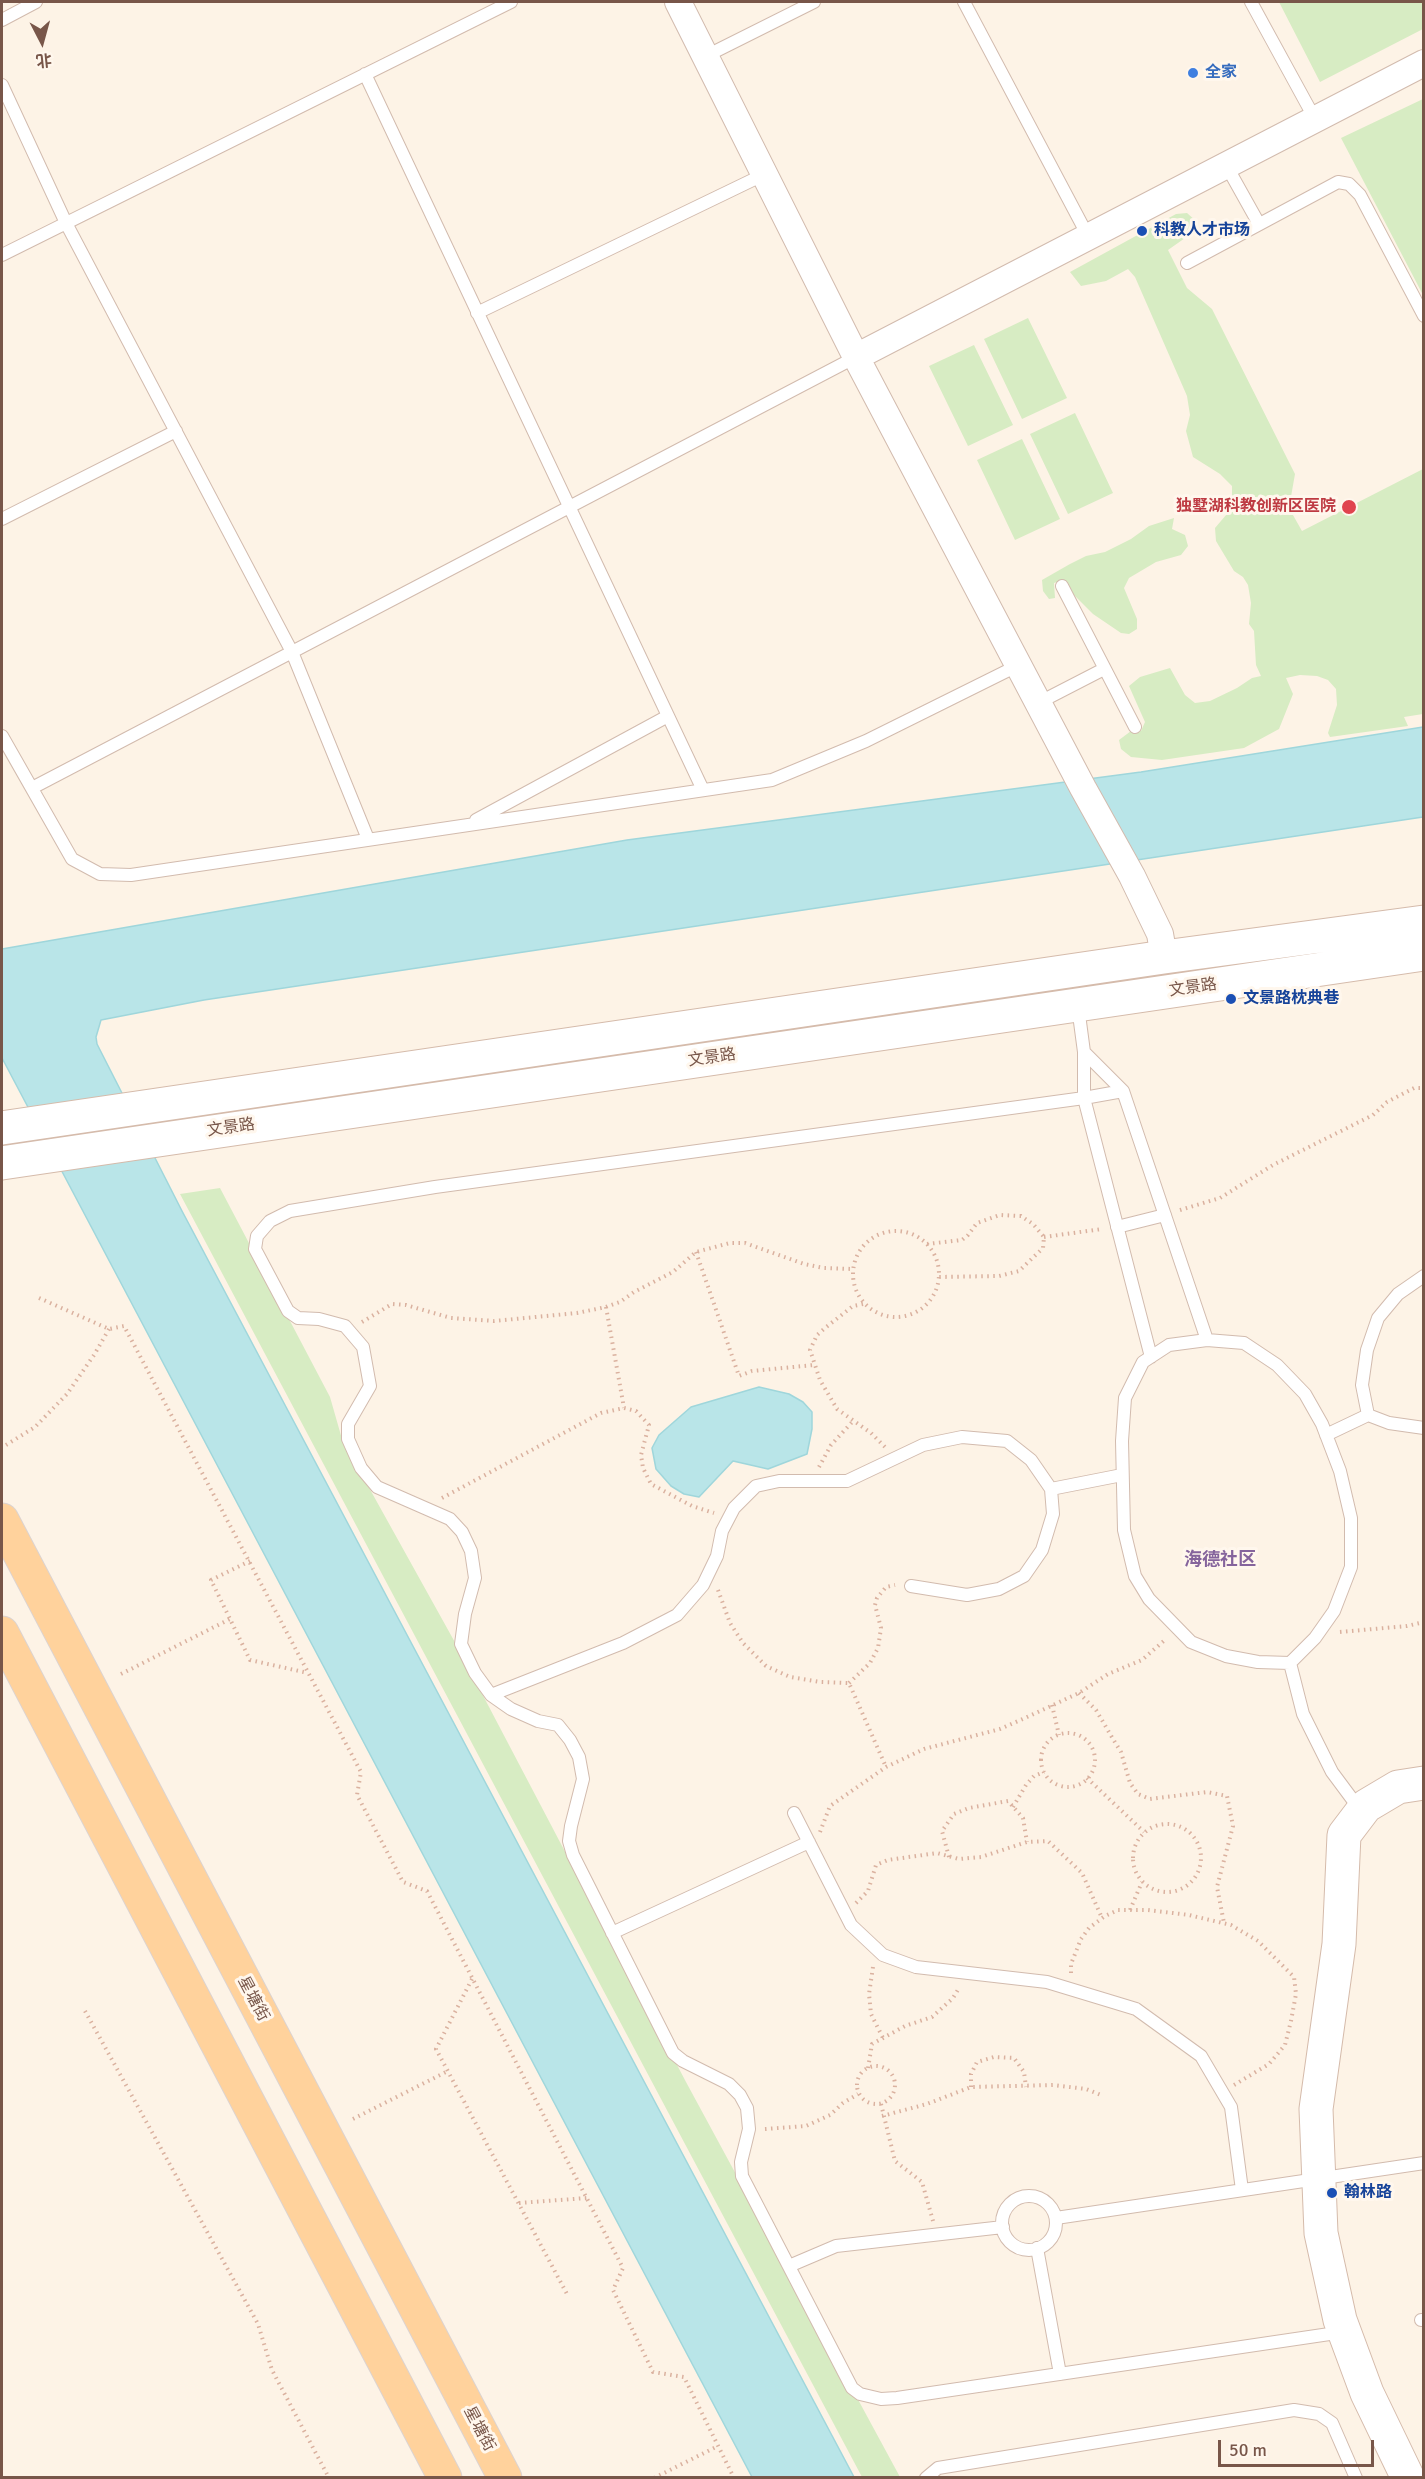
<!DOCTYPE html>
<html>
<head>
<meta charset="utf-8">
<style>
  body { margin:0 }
  #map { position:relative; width:1425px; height:2479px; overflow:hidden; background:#fdf3e6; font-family:Signika,"Noto Sans SC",sans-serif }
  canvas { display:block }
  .frame { position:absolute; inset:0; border:3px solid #785649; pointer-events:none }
  .north { position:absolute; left:12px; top:12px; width:60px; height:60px; -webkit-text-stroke:4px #fff7ed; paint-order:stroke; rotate:174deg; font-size:16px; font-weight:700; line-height:24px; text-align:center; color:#785649 }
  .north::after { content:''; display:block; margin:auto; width:21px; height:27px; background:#785649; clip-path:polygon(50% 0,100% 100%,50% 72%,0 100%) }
  .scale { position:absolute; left:1218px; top:2440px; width:156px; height:27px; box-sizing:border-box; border:3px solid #785649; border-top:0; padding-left:8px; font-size:18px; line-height:21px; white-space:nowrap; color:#785649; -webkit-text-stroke:4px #fff7ed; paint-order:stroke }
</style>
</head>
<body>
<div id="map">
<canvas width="1425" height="2479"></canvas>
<div class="frame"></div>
<div class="north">北</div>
<div class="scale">50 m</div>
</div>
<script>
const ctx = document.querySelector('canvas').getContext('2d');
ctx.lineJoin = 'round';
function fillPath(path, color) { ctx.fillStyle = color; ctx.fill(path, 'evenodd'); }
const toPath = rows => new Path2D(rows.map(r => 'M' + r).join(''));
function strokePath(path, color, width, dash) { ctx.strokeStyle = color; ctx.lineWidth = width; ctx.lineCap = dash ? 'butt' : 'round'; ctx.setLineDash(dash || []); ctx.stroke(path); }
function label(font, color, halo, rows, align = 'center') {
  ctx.font = font + ' Signika,"Noto Sans SC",sans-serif'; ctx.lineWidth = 6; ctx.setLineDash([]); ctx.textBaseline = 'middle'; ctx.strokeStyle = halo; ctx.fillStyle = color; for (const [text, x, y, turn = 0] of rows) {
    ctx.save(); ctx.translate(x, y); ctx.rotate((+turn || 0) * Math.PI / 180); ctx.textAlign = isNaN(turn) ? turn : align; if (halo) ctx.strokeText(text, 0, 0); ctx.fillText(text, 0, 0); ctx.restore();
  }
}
const green = toPath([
  [1279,2,1423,2,1423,29,1320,82],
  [1423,99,1424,99,1423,295,1341,138],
  [1187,213,1196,221,1195,231,1168,250,1187,288,1212,309,1295,474,1289,508,1302,531,1423,469,1423,714,1404,717,1408,726,1330,737,1328,733,1337,705,1336,689,1328,680,1317,676,1300,675,1286,678,1293,694,1279,729,1244,748,1162,760,1131,757,1121,749,1119,740,1131,731,1141,731,1145,722,1129,686,1140,677,1170,668,1185,695,1195,703,1210,701,1237,688,1252,678,1261,676,1256,665,1254,631,1249,624,1251,603,1248,585,1243,577,1234,571,1216,541,1215,528,1232,508,1232,486,1220,474,1193,457,1186,431,1190,415,1187,396,1135,277,1128,269,1106,281,1081,286,1070,272,1176,214],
  [1028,318,1067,398,1022,419,984,339],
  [974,345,1013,425,968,446,929,366],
  [1075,413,1113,493,1068,514,1030,434],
  [1022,439,1060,519,1015,540,977,460],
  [1174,518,1172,529,1185,535,1188,546,1181,555,1156,562,1129,578,1124,588,1137,619,1137,629,1129,634,1121,633,1093,614,1072,593,1065,580,1054,583,1055,598,1049,599,1043,591,1042,580,1070,564,1086,556,1105,552,1131,539,1149,526],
  [220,1188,330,1397,342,1439,457,1646,686,2082,900,2477,862,2477,180,1194]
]);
const water = toPath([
  [1423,727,1423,817,204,1000,101,1020,96,1037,97,1044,182,1211,854,2477,752,2477,2,1058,2,949,627,840,1141,772,1423,727],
  [759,1387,789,1394,803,1402,812,1412,812,1429,807,1454,768,1469,733,1461,699,1497,684,1494,671,1486,656,1469,652,1448,659,1435,691,1407,759,1387]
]);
const path = toPath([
  [1180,1210,1220,1198,1273,1165,1373,1115,1387,1102,1414,1088,1424,1088],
  '853 1274a43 43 0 1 1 86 0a43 43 0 1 1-86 0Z',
  [1044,1237,1102,1229],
  [927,1244,962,1240,968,1235,977,1223,1000,1215,1021,1216,1033,1224,1044,1237,1043,1248,1019,1271,999,1276,939,1277],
  [696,1252,739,1376,752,1371,814,1365],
  [39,1298,109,1329,124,1326,361,1772,357,1795,403,1882,427,1891,623,2268,613,2290,653,2372,684,2377,734,2478],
  [863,1304,853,1306,825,1328,817,1335,810,1350,820,1380,837,1409,871,1433,885,1447],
  [606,1307,624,1408],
  [362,1322,392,1304,406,1305,451,1318,494,1321,577,1313,606,1307,620,1302,634,1292,673,1272,696,1252,730,1243,745,1243,804,1264,824,1268,853,1269],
  [6,1445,35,1427,67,1394,94,1355,109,1329],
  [819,1467,831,1445,854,1420],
  [442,1498,601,1413,624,1408,636,1411,649,1425,641,1455,643,1468,651,1484,692,1506,714,1513],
  [250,1561,211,1580,250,1660,308,1673],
  [718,1590,730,1623,743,1643,766,1666,790,1677,820,1682,849,1683,886,1767],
  [1340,1632,1407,1626,1424,1622],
  [121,1674,230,1619],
  [849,1683,870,1663,878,1648,881,1628,875,1605,877,1598,886,1587,895,1585],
  [1079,1693,1096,1710,1113,1739,1121,1752,1130,1783,1138,1794,1150,1799,1207,1792,1227,1796,1233,1826,1217,1887,1224,1923],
  [1052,1705,1059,1735],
  '1041 1760a27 27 0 1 1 54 0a27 27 0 1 1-54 0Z',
  [1087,1778,1144,1832],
  [1013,1807,1026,1785,1034,1776,1044,1772],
  '1133 1858a34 34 0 1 1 68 0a34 34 0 1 1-68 0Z',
  [820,1832,830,1806,886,1767,924,1749,1000,1729,1025,1718,1079,1693,1108,1674,1142,1660,1166,1639],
  [949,1857,942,1831,954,1814,969,1808,1008,1801,1023,1818,1027,1842],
  [856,1903,868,1891,876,1865,888,1860,937,1853,959,1859,981,1857,1027,1842,1048,1841,1082,1873,1102,1918],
  [1130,1910,1142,1882],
  [873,1967,869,1994,871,2014,883,2038],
  [1071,1973,1071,1964,1081,1939,1089,1928,1105,1916,1118,1910,1148,1910,1189,1915,1231,1925,1258,1941,1294,1977,1296,1994,1291,2021,1285,2045,1269,2064,1234,2085],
  [472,1979,436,2049,567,2294],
  [85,2011,258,2324,272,2370,329,2478],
  '857 2085a19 19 0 1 1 38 0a19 19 0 1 1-38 0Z',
  [868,2068,872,2044,905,2026,932,2017,953,1998,959,1988],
  [971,2087,971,2074,977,2062,994,2057,1014,2058,1024,2072,1026,2087],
  [881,2104,895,2161,922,2182,933,2221],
  [882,2116,927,2104,971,2087,1053,2085,1086,2089,1101,2095],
  [353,2119,448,2071],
  [765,2129,806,2126,830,2115,843,2103,858,2094],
  [519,2203,587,2198],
  [654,2478,718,2446]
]);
const service = toPath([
  [964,2,1088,236],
  [1251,2,1315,119],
  [2,20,36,2],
  [706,56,814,2],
  [365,74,703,790],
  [2,85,66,223,292,652,368,839],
  [1226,165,1259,224],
  [2,255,511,2],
  [1187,263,1338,182,1349,184,1360,195,1424,316],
  [477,313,765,174],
  [2,519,176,431],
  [1062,586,1135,727],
  [1038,703,1104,669],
  [2,736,72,859,100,874,131,875,772,780,866,741,1019,665],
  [32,788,856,357],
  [476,820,668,716],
  [1078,1007,1084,1052,1084,1098,1151,1357],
  [1084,1052,1123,1091,1207,1340],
  [1123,1091,1084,1098,435,1187,290,1211,270,1221,257,1236,255,1249,288,1311,298,1318,319,1319,345,1326,363,1347,370,1386,348,1424,348,1439,361,1468,377,1487,450,1519,462,1532,471,1551,475,1578,465,1614,461,1644,475,1673,491,1695,511,1709,538,1721,558,1725,570,1740,579,1757,583,1779,571,1826,569,1841,573,1855,673,2053,683,2061,729,2084,740,2095,747,2108,749,2129,741,2162,742,2176,852,2388,860,2394,881,2399,897,2398,1343,2332],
  [1117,1227,1165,1215],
  [1368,1415,1362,1385,1367,1350,1378,1318,1398,1294,1424,1276],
  [1326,1435,1368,1415,1389,1423,1424,1428],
  [911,1586,967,1595,999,1589,1024,1576,1042,1550,1053,1514,1051,1489,1122,1475],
  [1290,1663,1258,1662,1226,1656,1191,1642,1149,1599,1135,1576,1124,1530,1122,1441,1125,1398,1143,1362,1169,1345,1207,1340,1244,1343,1277,1365,1305,1394,1322,1424,1340,1471,1351,1518,1351,1567,1334,1611,1315,1638,1290,1663,1303,1714,1332,1772,1361,1811],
  [491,1695,623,1643,677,1615,703,1585,717,1556,722,1531,734,1508,756,1486,779,1481,847,1481,923,1445,962,1437,1007,1441,1031,1460,1051,1489],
  [794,1813,851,1925,883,1955,916,1967,1047,1982,1136,2009,1201,2056,1231,2107,1242,2190],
  [612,1933,809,1842],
  '1002 2223a27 27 0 1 1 54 0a27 27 0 1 1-54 0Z',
  [1056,2218,1424,2163],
  [1037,2248,1060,2374],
  [789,2266,836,2246,1003,2227],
  [1421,2320,1424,2320],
  [926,2478,938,2468,1294,2410,1319,2414,1332,2423,1356,2478]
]);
const minor = toPath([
  [678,2,856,357,1083,788,1132,876,1160,934,1164,957],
  [856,357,1424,63]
]);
const secondary = toPath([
  [2,1128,1164,957,1424,922],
  [2,1163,1424,954],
  [1408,2478,1367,2393,1340,2320,1321,2233,1316,2109,1339,1944,1344,1835,1366,1806,1398,1787,1424,1783]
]);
const primary = toPath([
  [2,1520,505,2478],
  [2,1633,445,2478]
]);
const markers = [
  [1193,73,6,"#3f7fe0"],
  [1142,231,6,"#1a4fb4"],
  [1349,507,8,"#e0444e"],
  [1231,999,6,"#1a4fb4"],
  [1332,2193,6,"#1a4fb4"]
];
const shopNames = [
  ["全家",1205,73]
];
const transitNames = [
  ["科教人才市场",1154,231],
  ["文景路枕典巷",1243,999],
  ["翰林路",1344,2193]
];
const healthNames = [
  ["独墅湖科教创新区医院",1336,507]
];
const streetNames = [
  ["文景路",1193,988,-8],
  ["文景路",712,1058,-8],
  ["文景路",231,1128,-8],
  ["星塘街",253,1999,62],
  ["星塘街",479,2429,62]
];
const neighbourhoodNames = [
  ["海德社区",1220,1560]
];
fillPath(green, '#d7ecc3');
fillPath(water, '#b9e5e8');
strokePath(water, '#9fd6db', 1.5);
strokePath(service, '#d2bbae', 14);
strokePath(minor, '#d2bbae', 28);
strokePath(secondary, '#d5bbab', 35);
strokePath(primary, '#dcd3d0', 35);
strokePath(path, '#dab19f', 4, [1.5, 4.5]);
strokePath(service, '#fff', 12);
strokePath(minor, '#fff', 26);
strokePath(secondary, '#fff', 33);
strokePath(primary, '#ffd29c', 33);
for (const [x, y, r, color] of markers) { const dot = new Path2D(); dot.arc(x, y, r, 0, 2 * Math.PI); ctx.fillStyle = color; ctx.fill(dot); strokePath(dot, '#fff7ed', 2); }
label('bold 16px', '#366cbe', '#fff7ed', shopNames, 'left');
label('bold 16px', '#164399', '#fff7ed', transitNames, 'left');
label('bold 16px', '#be3a42', '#fff7ed', healthNames, 'right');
label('16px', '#785649', '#fff7ed', streetNames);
label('bold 18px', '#85649c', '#fff7ed', neighbourhoodNames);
</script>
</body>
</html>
